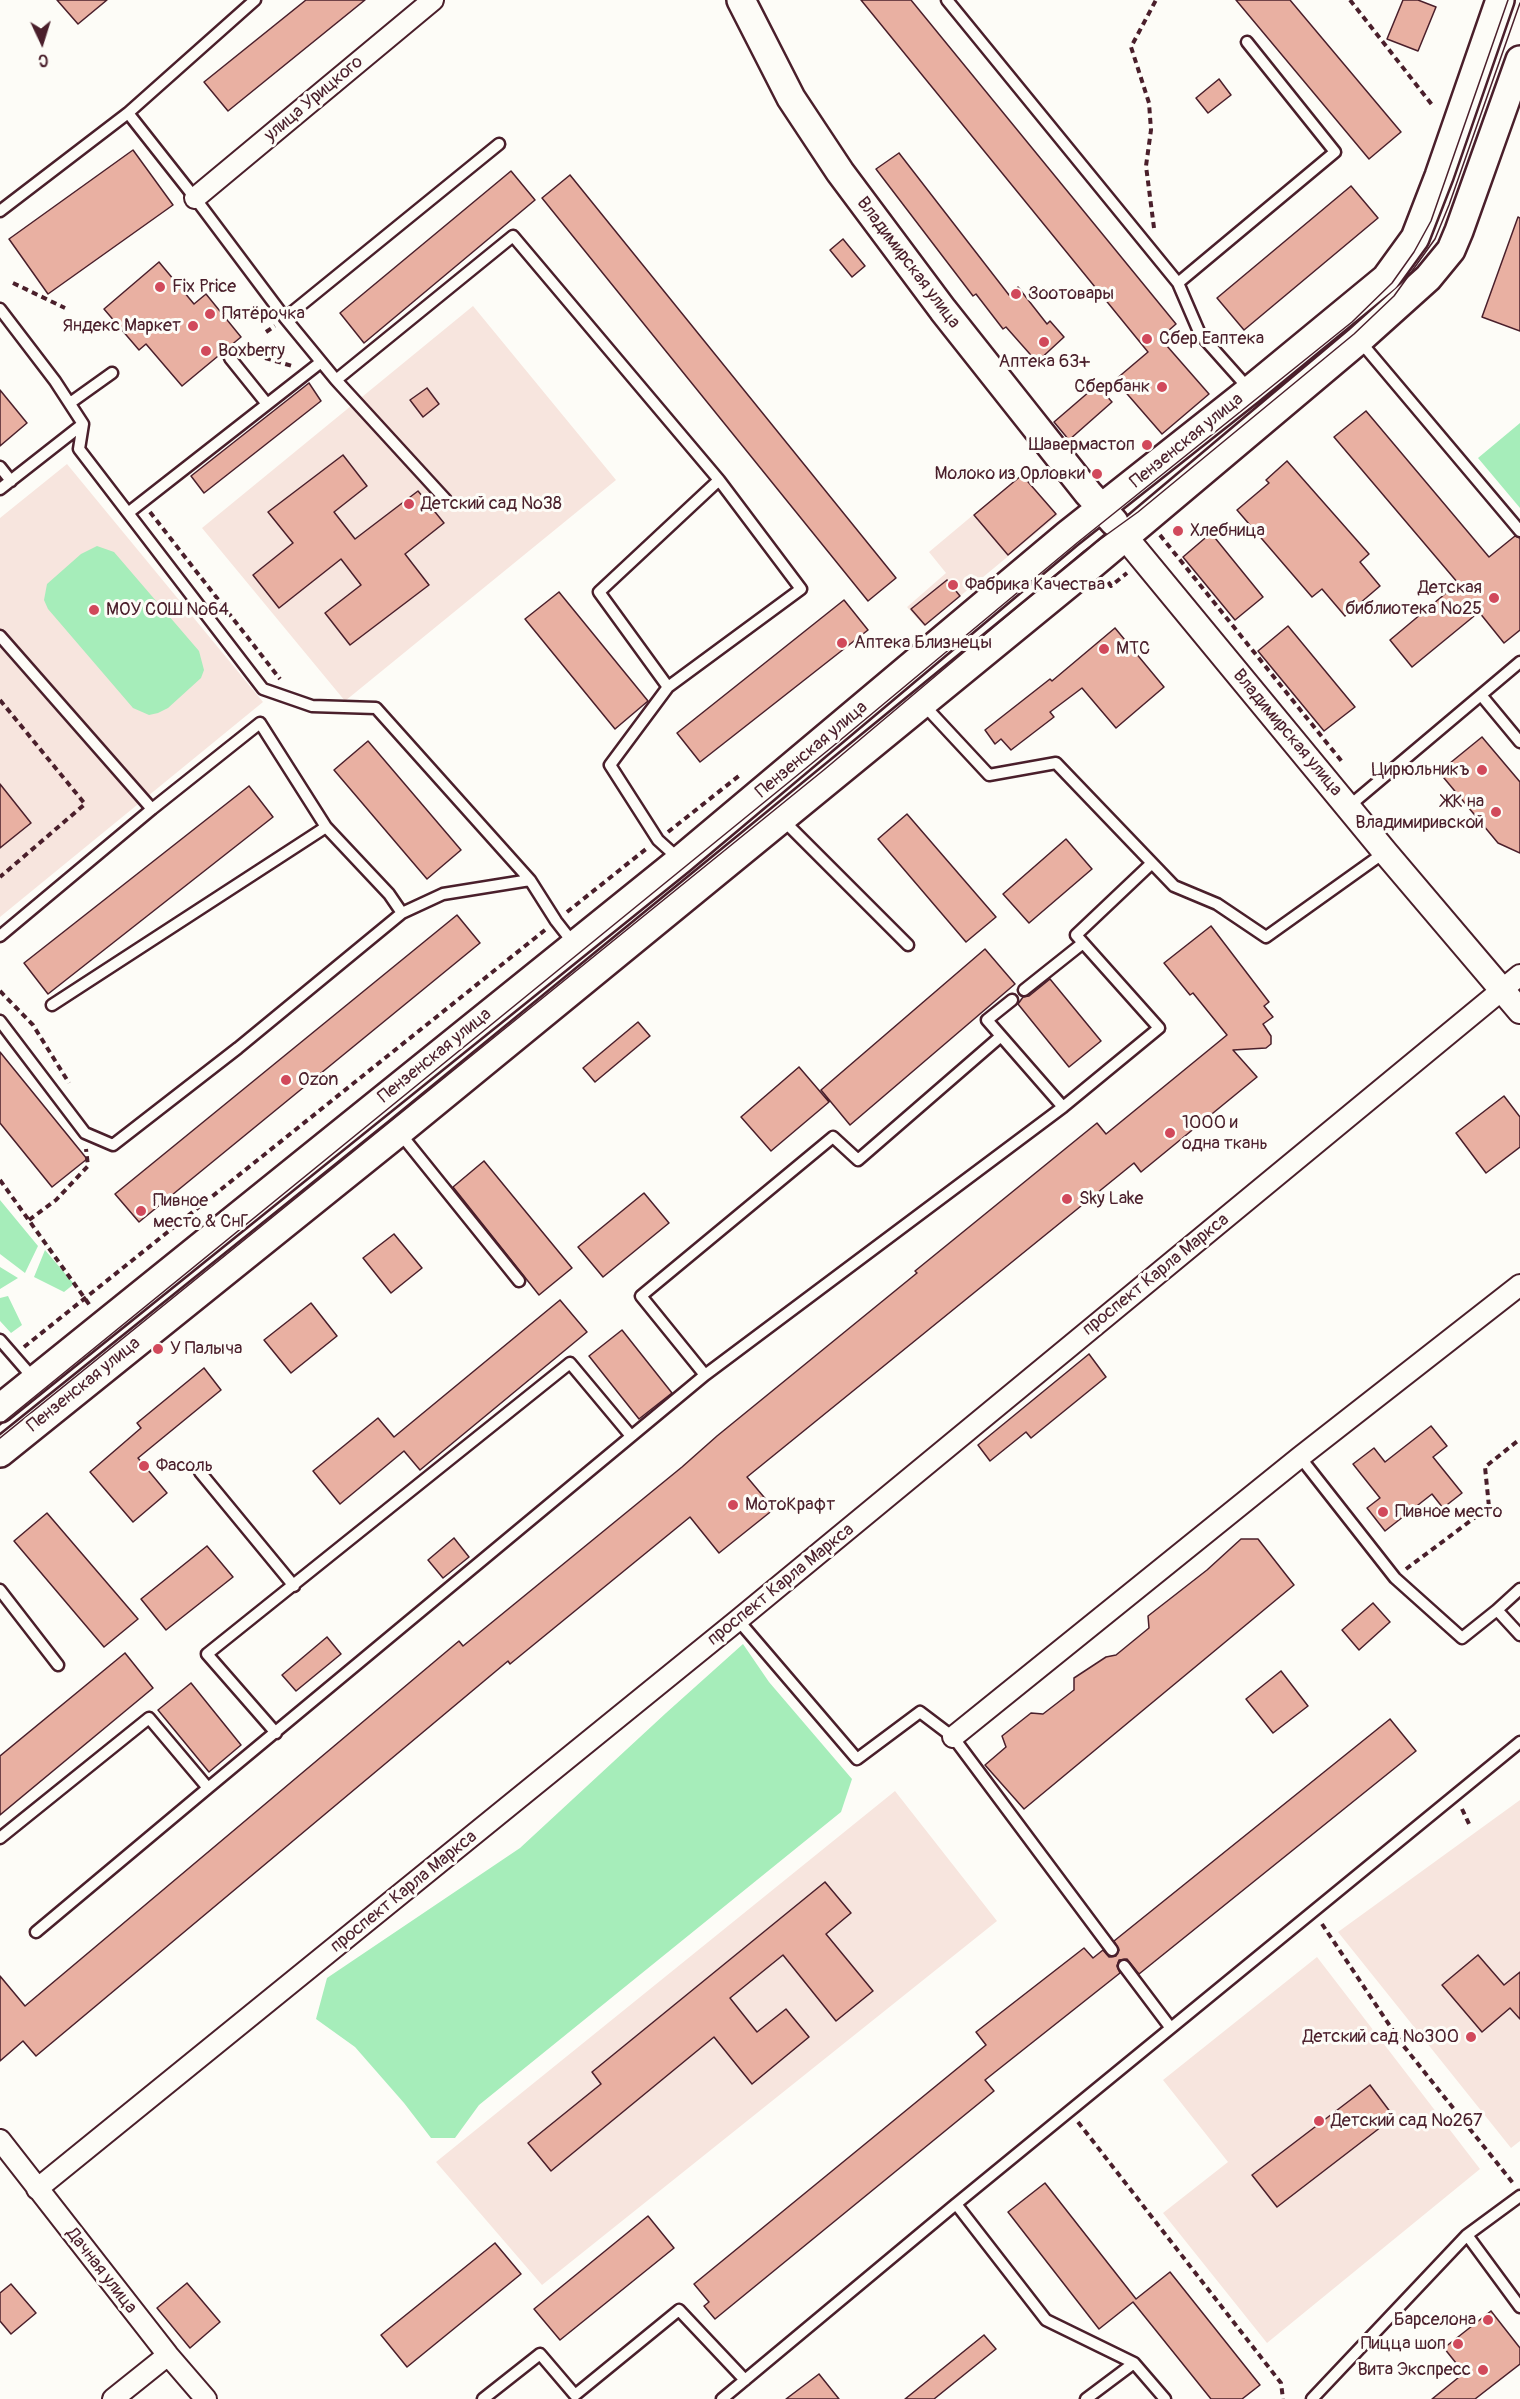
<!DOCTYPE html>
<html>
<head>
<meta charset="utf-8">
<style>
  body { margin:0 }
  #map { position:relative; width:1520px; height:2399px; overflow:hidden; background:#fdfcf7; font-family:Pangolin,sans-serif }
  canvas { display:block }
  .north { position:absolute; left:12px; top:12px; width:60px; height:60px; -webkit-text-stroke:4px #fdfcf7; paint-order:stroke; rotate:176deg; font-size:16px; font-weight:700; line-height:24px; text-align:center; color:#4a1f2b }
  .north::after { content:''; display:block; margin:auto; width:21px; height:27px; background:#4a1f2b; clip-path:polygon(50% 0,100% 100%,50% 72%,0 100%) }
</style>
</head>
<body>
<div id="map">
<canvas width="1520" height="2399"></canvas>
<div class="north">С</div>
</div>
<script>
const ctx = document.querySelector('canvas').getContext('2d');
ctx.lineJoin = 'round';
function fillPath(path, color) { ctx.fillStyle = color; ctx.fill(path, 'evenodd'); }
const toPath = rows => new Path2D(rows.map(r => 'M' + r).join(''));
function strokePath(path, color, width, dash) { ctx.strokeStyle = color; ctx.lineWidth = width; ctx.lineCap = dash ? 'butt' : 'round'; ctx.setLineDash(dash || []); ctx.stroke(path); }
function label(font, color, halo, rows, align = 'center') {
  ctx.font = font + ' Pangolin,sans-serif'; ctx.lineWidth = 6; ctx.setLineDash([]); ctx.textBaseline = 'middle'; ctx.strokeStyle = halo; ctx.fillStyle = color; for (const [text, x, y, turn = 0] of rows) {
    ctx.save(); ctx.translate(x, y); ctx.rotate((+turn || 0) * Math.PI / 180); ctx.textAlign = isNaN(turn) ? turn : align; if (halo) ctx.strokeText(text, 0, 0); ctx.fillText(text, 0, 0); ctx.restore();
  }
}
const built = toPath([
  [473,306,616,480,345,701,202,528],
  [67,464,263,702,0,917,0,518],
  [1022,474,1058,515,924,626,907,607,946,573,929,552],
  [895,1791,997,1921,542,2285,436,2162],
  [1520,1800,1520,2141,1511,2148,1338,1932],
  [1317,1957,1480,2169,1267,2343,1163,2213,1228,2162,1163,2080]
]);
const green = toPath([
  [1520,423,1520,508,1478,458],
  [97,546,114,552,199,651,204,670,201,678,168,708,158,713,149,715,133,708,48,609,44,600,47,584,81,554],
  [0,1200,38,1246,25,1273,0,1254],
  [45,1250,74,1284,64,1292,34,1277],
  [0,1267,18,1278,0,1289],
  [8,1296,22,1325,11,1333,0,1321,0,1298],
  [743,1644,769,1682,852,1779,841,1812,479,2105,455,2138,431,2138,404,2103,355,2047,316,2019,327,1978,520,1848,666,1713]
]);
const building = toPath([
  [57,0,107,0,78,24,57,0],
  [306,0,365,0,228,111,204,82,306,0],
  [861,0,911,0,1176,324,1160,338,1209,394,1162,434,1115,380,1148,352,861,0],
  [1236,0,1290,0,1401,132,1369,159,1236,0],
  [1403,0,1418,0,1436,7,1418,51,1387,39,1403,0],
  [1219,79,1231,95,1208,113,1196,98,1219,79],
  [133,150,173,205,48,294,9,239,133,150],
  [899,153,1009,295,1018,287,1047,324,1050,321,1064,337,1037,362,1006,327,1003,329,976,294,973,296,876,169,899,153],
  [511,171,535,200,364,343,340,313,511,171],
  [570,175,896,578,868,601,542,198,570,175],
  [1351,186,1378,218,1244,330,1217,298,1351,186],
  [1518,217,1520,218,1520,331,1482,317,1518,217],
  [843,239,865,266,852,277,830,250,843,239],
  [159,262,194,304,206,294,241,337,182,386,146,344,139,350,104,309,159,262],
  [309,383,321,401,204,493,191,476,309,383],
  [1097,385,1112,402,1069,440,1054,422,1097,385],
  [427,388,439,404,423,417,410,400,427,388],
  [0,390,27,423,0,446,0,390],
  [1366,411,1489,557,1515,536,1520,538,1520,630,1504,643,1479,612,1412,667,1390,640,1458,583,1334,437,1366,411],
  [343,455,367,486,334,512,355,539,418,491,444,523,405,554,429,585,350,645,325,613,361,585,341,559,279,608,253,575,293,543,268,512,343,455],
  [1287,461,1369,554,1360,562,1380,586,1345,616,1322,589,1312,597,1237,510,1269,483,1266,480,1287,461],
  [1022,475,1056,514,1008,555,974,515,1022,475],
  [1211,533,1263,597,1235,620,1183,557,1211,533],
  [947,580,960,596,925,625,911,609,947,580],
  [559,592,648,701,615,729,525,619,559,592],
  [844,600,868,630,700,762,677,733,844,600],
  [1288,626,1355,707,1324,731,1258,651,1288,626],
  [1115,628,1164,687,1116,728,1082,688,1050,712,1054,717,1011,750,1001,739,995,744,985,730,1050,679,1052,681,1115,628],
  [1482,737,1520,782,1520,853,1498,843,1439,772,1482,737],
  [368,741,461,850,427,879,334,770,368,741],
  [0,784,31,823,0,848,0,784],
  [249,786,273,817,48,994,24,963,249,786],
  [907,814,996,917,966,942,878,839,907,814],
  [1066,839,1092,869,1029,923,1003,894,1066,839],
  [457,915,480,943,139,1222,115,1194,457,915],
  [1211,926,1269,1002,1264,1006,1273,1017,1263,1024,1271,1036,1271,1044,1266,1048,1233,1050,1257,1077,1141,1172,1134,1163,747,1477,774,1509,719,1553,690,1517,510,1664,508,1661,36,2056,23,2041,0,2061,0,1976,25,2006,459,1641,463,1646,682,1467,717,1436,917,1273,915,1271,1097,1123,1106,1134,1227,1035,1193,993,1190,995,1164,963,1211,926],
  [985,949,1015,984,850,1125,821,1090,985,949],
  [1050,979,1101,1041,1069,1067,1018,1004,1023,997,1029,996,1050,979],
  [638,1022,650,1036,595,1082,583,1068,638,1022],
  [0,1052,87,1159,52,1187,0,1123,0,1052],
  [799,1067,829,1102,771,1151,741,1117,799,1067],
  [1504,1096,1520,1117,1520,1147,1486,1173,1456,1133,1504,1096],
  [484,1161,572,1268,539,1295,453,1187,484,1161],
  [644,1193,669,1223,603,1277,578,1247,644,1193],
  [394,1234,422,1268,391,1293,363,1258,394,1234],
  [560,1300,587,1332,420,1470,404,1451,340,1504,313,1471,378,1418,394,1437,560,1300],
  [311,1303,337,1336,291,1373,264,1340,311,1303],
  [622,1330,672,1393,639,1419,589,1356,622,1330],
  [1089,1354,1106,1377,1031,1438,1026,1432,990,1461,978,1445,1089,1354],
  [204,1368,221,1390,138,1458,167,1493,133,1522,90,1472,141,1428,137,1423,204,1368],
  [1431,1426,1447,1446,1433,1457,1462,1493,1443,1508,1432,1494,1385,1531,1367,1508,1380,1498,1353,1464,1374,1448,1385,1462,1431,1426],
  [47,1513,138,1619,104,1647,14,1541,47,1513],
  [454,1538,469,1557,443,1578,428,1560,454,1538],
  [1241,1539,1258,1539,1294,1585,1024,1809,985,1765,1006,1747,1002,1736,1031,1713,1043,1714,1074,1690,1074,1678,1106,1657,1116,1655,1149,1628,1148,1616,1207,1570,1241,1539],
  [207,1546,233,1577,166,1630,141,1599,207,1546],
  [1373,1603,1390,1622,1359,1650,1342,1630,1373,1603],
  [327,1637,341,1654,296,1691,282,1675,327,1637],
  [125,1653,153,1688,0,1815,0,1756,125,1653],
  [1281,1671,1308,1706,1273,1733,1246,1699,1281,1671],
  [191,1683,241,1745,209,1772,158,1710,191,1683],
  [1390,1719,1416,1751,1139,1974,1127,1959,1119,1960,1117,1966,1120,1973,985,2080,994,2091,715,2319,704,2306,709,2302,694,2284,986,2045,976,2032,1084,1948,1093,1958,1103,1950,1109,1957,1116,1956,1119,1950,1114,1941,1390,1719],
  [825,1882,851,1913,826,1934,873,1991,836,2021,783,1955,730,1998,757,2032,786,2009,809,2037,752,2084,714,2037,551,2171,528,2143,601,2084,592,2072,825,1882],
  [1478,1955,1504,1985,1520,1972,1520,2019,1510,2008,1482,2032,1442,1985,1478,1955],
  [1370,2085,1394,2117,1277,2207,1252,2175,1370,2085],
  [1045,2183,1136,2299,1170,2272,1260,2385,1242,2399,1211,2399,1133,2302,1099,2329,1008,2212,1045,2183],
  [648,2216,674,2248,560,2340,534,2309,648,2216],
  [495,2243,521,2274,407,2367,381,2335,495,2243],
  [187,2283,220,2322,190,2348,157,2308,187,2283],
  [11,2284,36,2313,11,2334,0,2321,0,2293,11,2284],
  [1491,2311,1520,2348,1520,2364,1475,2399,1432,2399,1464,2373,1444,2348,1491,2311],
  [984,2335,996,2349,934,2399,905,2399,984,2335],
  [819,2374,839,2399,786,2399,819,2374]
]);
const path = toPath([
  [1350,0,1433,106],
  [1154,228,1146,166,1151,130,1149,103,1131,47,1156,0],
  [13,283,65,308],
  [266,332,275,326],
  [245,352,292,366],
  [150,512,280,679],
  [1160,535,1343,763],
  [1108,582,1111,586,1127,573],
  [0,700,85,804,0,877],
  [668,832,740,775],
  [567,912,646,849],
  [0,991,33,1025,69,1083],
  [0,1180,91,1307],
  [29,1220,56,1200,88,1166,86,1149],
  [24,1347,545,930],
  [1406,1569,1489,1507,1485,1467,1520,1439],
  [1462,1809,1470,1826],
  [1322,1924,1402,2044,1513,2183],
  [1078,2122,1281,2383,1283,2399]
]);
const service = toPath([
  [947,0,1178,283,1200,334,1249,389],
  [128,113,195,198,285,318,336,380,513,236,719,480,801,589,668,687,610,765,658,840,679,859],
  [0,211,128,113,255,0],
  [1178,283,1335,152,1247,42],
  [0,309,55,381,83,424],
  [285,318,499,144],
  [1359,340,1520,531],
  [230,358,267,404],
  [336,380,446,500],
  [70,403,112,373],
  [0,467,11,481],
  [0,489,83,424,79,449,263,689,312,706,376,708,530,880,556,921,574,944],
  [128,513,321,362],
  [0,636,152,809],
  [668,687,599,592,719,480],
  [1481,695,1520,742],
  [922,703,989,775,1056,763,1174,886,1217,904,1266,937,1385,852],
  [1348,807,1520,662],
  [782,819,908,945],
  [402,913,443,894,530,880],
  [0,936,152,809,260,723,326,827,389,894,402,913,238,1048,113,1145,85,1133,0,1021],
  [1024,990,1083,943],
  [52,1005,326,827],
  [1001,1036,987,1020,1012,1000],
  [399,1132,519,1281],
  [0,1340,34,1379],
  [705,1375,641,1296,833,1137,858,1160,1001,1036,1063,1107],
  [1300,1457,1395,1578,1462,1638,1497,1610,1520,1635],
  [200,1472,294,1586],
  [0,1590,58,1665],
  [1497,1610,1520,1589],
  [738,1620,857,1759,920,1712,953,1737,1112,1950],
  [276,1733,207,1654,570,1363,631,1436],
  [0,1838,149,1718,208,1788,705,1375,1063,1107,1159,1028,1076,935,1152,863],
  [36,1932,208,1788],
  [1124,1966,1170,2027],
  [1467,2235,1520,2307],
  [483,2399,540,2354,575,2395,679,2310,745,2380],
  [722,2399,956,2204],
  [1086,2399,1134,2363],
  [1165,2399,1134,2363,1046,2320,956,2204,1520,1742],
  [1312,2399,1467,2235,1520,2196]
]);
const minor = toPath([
  [195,198,433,0],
  [953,1737,1300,1457,1520,1285],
  [0,2140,168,2355,206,2399],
  [37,2189,738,1620,1520,975],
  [113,2399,168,2355]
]);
const tertiary = toPath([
  [1125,537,1385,852,1520,1011]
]);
const secondary = toPath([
  [741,0,791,98,840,172,943,310,1088,493,1114,522],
  [0,1408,680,860,1068,534,1250,390,1386,278,1415,238,1439,176,1500,0],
  [0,1453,399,1132,1094,563,1359,340,1428,278,1451,250,1459,231,1520,60]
]);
const tram = toPath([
  [0,1425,832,747,1077,543,1352,322,1392,283,1414,252,1431,221,1508,0],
  [0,1438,825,769,1084,551,1138,512,1354,334,1394,296,1435,239,1449,205,1520,3]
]);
const markers = [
  [160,287,6,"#d1495b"],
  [1016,294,6,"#d1495b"],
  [210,314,6,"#d1495b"],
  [193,326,6,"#d1495b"],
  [1147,339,6,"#d1495b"],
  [1044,342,6,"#d1495b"],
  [206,351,6,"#d1495b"],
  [1162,387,6,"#d1495b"],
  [1147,445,6,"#d1495b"],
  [1097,474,6,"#d1495b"],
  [409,504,6,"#d1495b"],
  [1178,531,6,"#d1495b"],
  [953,585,6,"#d1495b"],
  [1494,598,6,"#d1495b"],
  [94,610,6,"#d1495b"],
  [842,643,6,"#d1495b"],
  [1104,649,6,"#d1495b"],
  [1482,770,6,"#d1495b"],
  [1496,812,6,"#d1495b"],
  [286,1080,6,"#d1495b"],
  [1170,1133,6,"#d1495b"],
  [1067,1199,6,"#d1495b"],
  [141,1211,6,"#d1495b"],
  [158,1349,6,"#d1495b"],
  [144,1466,6,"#d1495b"],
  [733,1505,6,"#d1495b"],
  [1383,1512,6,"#d1495b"],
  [1471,2037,6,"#d1495b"],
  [1319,2121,6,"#d1495b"],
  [1488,2320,6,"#d1495b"],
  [1458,2344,6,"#d1495b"],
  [1483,2370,6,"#d1495b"]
];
const streetNames = [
  ["улица Урицкого",314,99,-40],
  ["Владимирская улица",908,263,53],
  ["Пензенская улица",1187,441,-39],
  ["Владимирская улица",1287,733,50],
  ["Пензенская улица",812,750,-40],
  ["Пензенская улица",435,1056,-39],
  ["проспект Карла Маркса",1156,1275,-39],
  ["Пензенская улица",84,1385,-39],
  ["проспект Карла Маркса",781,1585,-39],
  ["проспект Карла Маркса",404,1892,-39],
  ["Дачная улица",101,2271,52]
];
const poiNames = [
  ["Fix Price",172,287],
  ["Зоотовары",1028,294],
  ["Пятёрочка",222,314],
  ["Яндекс Маркет",181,326,"right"],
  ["Сбер Еаптека",1159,339],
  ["Boxberry",218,351],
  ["Аптека 63+",1044,362,"center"],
  ["Сбербанк",1150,387,"right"],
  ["Шавермастоп",1135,445,"right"],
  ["Молоко из Орловки",1085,474,"right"],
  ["Детский сад №38",421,504],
  ["Хлебница",1190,531],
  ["Фабрика Качества",965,585],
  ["Детская",1482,588,"right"],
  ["библиотека №25",1482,609,"right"],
  ["МОУ СОШ №64",106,610],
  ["Аптека Близнецы",854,643],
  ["МТС",1116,649],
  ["Цирюльникъ",1470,770,"right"],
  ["ЖК на",1484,802,"right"],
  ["Владимиривской",1484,823,"right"],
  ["Ozon",298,1080],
  ["1000 и",1182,1123],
  ["одна ткань",1182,1144],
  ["Sky Lake",1079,1199],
  ["Пивное",153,1201],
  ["место & СнГ",153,1222],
  ["У Палыча",170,1349],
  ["Фасоль",156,1466],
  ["МотоКрафт",745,1505],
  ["Пивное место",1395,1512],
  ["Детский сад №300",1459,2037,"right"],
  ["Детский сад №267",1331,2121],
  ["Барселона",1476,2320,"right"],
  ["Пицца шоп",1446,2344,"right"],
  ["Вита Экспресс",1471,2370,"right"]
];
fillPath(built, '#f7e5de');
fillPath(green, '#a6edba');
fillPath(building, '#e9b0a2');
strokePath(building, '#4a1f2b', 1.5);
strokePath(service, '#4a1f2b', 15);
strokePath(minor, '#4a1f2b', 24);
strokePath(tertiary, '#4a1f2b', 28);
strokePath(secondary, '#4a1f2b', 32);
strokePath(path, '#4a1f2b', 4, [6, 4.5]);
strokePath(service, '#fdfcf7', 10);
strokePath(minor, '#fdfcf7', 20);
strokePath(tertiary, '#fdfcf7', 24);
strokePath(secondary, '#fdfcf7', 27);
strokePath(tram, '#4a1f2b', 1.5);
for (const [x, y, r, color] of markers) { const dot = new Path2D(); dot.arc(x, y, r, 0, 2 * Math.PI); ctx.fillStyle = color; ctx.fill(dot); strokePath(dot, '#fdfcf7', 2); }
label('18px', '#4a1f2b', '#fdfcf7', streetNames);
label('18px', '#4a1f2b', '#fdfcf7', poiNames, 'left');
</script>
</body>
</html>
